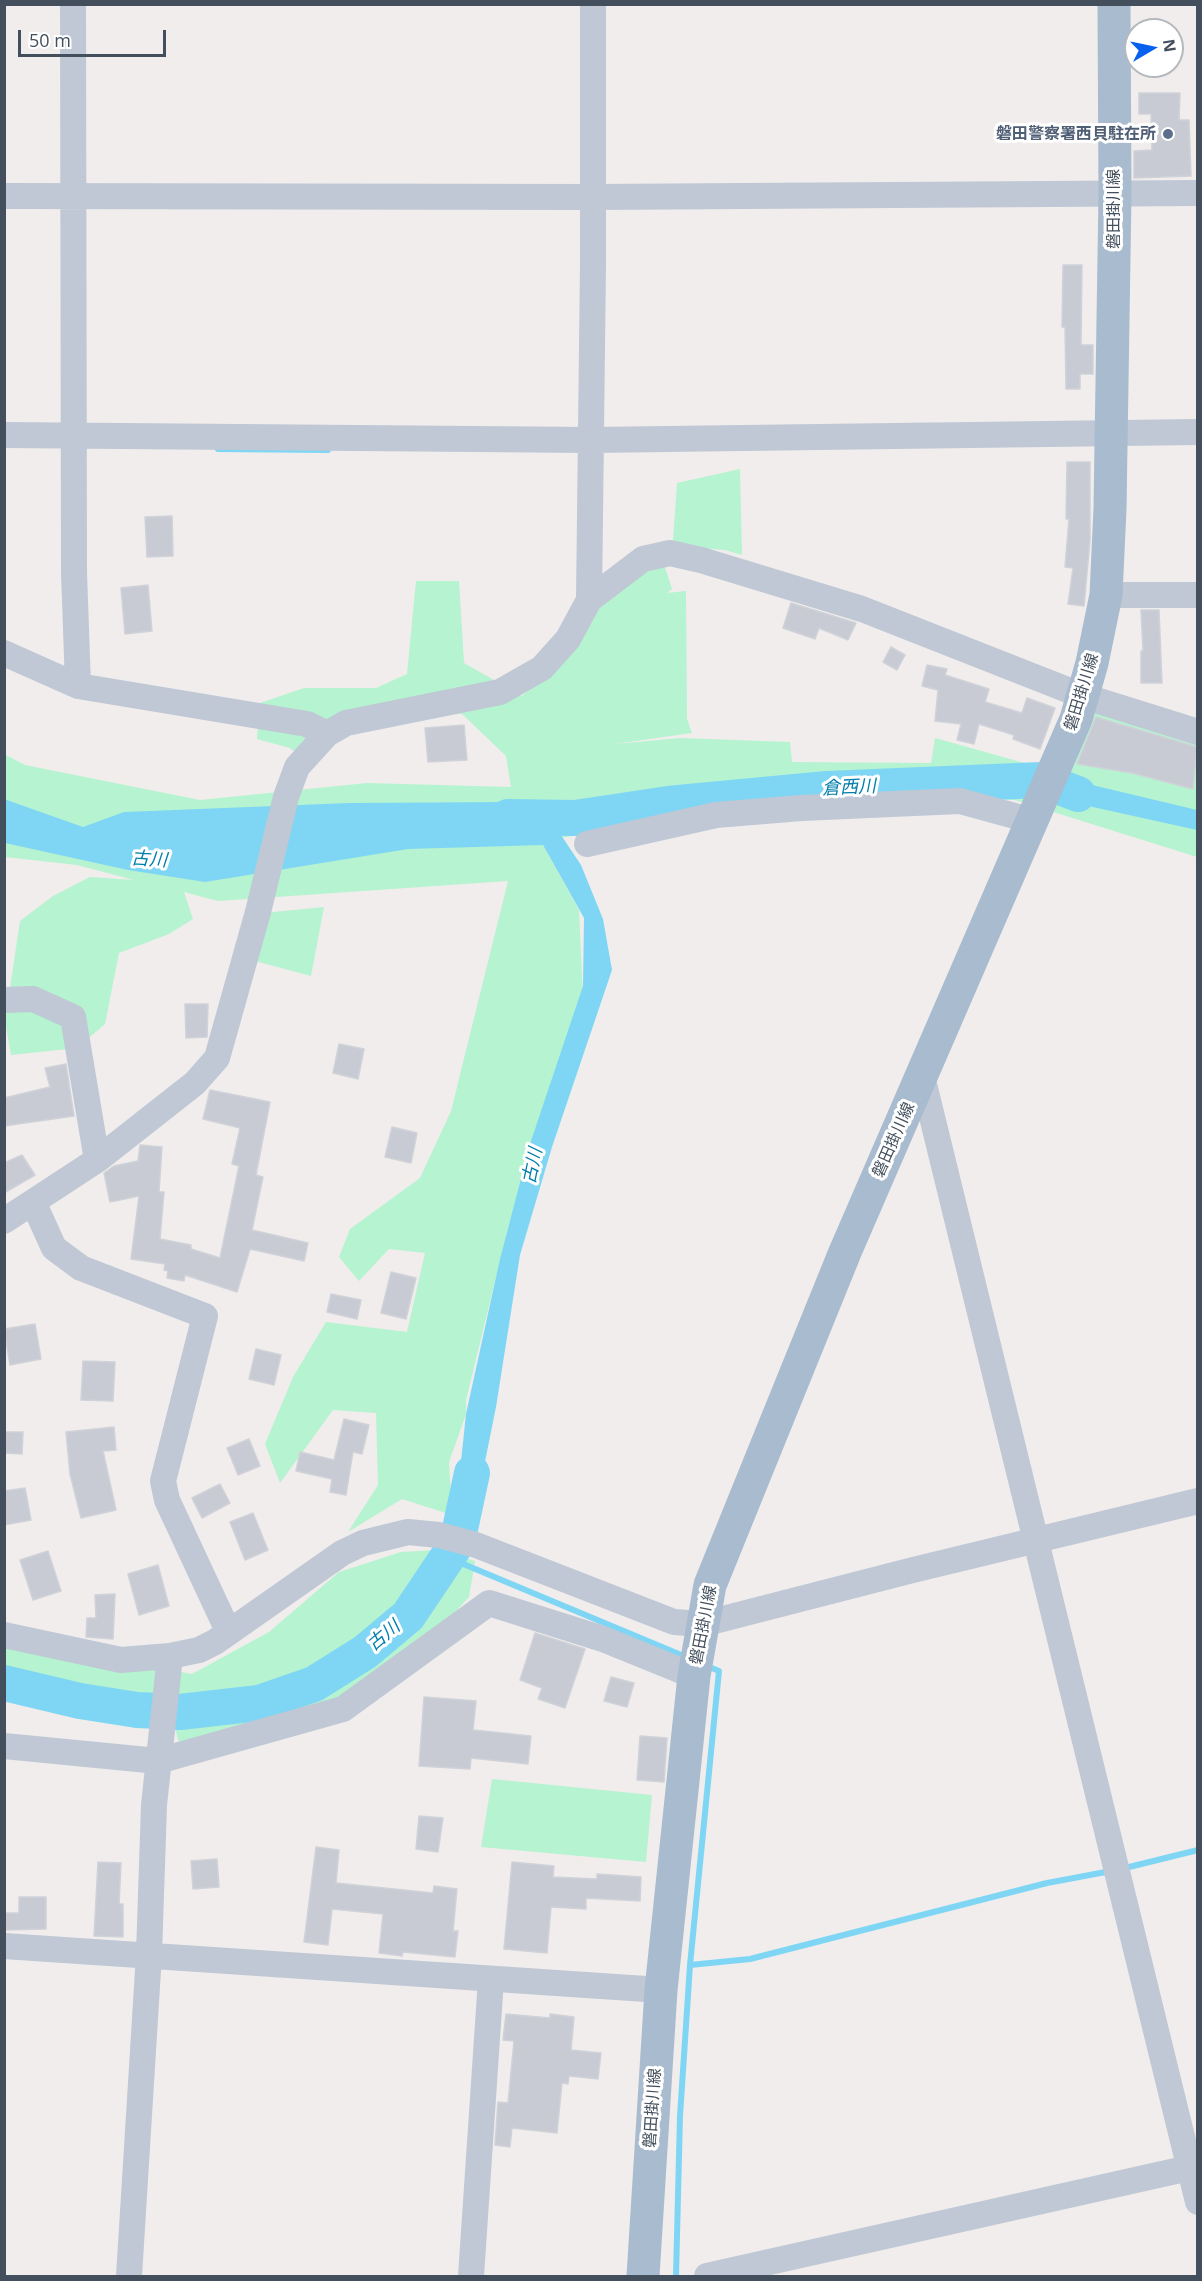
<!DOCTYPE html>
<html>
<head>
<meta charset="utf-8">
<style>
  body { margin:0 }
  #map { position:relative; width:1202px; height:2281px; overflow:hidden; background:#f0edec; font-family:"Open Sans",sans-serif }
  canvas { display:block }
  .frame { position:absolute; inset:0; border:6px solid #434f5c; pointer-events:none }
  .north { position:absolute; left:1124px; top:18px; width:60px; height:60px; box-sizing:border-box; background:#fff; border:2px solid #b4b9be; border-radius:50%; rotate:81deg; font-size:16px; font-weight:700; line-height:24px; text-align:center; color:#434f5c }
  .north::after { content:''; display:block; margin:auto; width:21px; height:27px; background:#0861ee; clip-path:polygon(50% 0,100% 100%,50% 72%,0 100%) }
  .scale { position:absolute; left:18px; top:30px; width:148px; height:27px; box-sizing:border-box; border:3px solid #434f5c; border-top:0; padding-left:8px; font-size:18px; line-height:21px; white-space:nowrap; color:#434f5c; -webkit-text-stroke:4px #fff; paint-order:stroke }
</style>
</head>
<body>
<div id="map">
<canvas width="1202" height="2281"></canvas>
<div class="frame"></div>
<div class="north">N</div>
<div class="scale">50 m</div>
</div>
<script>
const ctx = document.querySelector('canvas').getContext('2d');
ctx.lineJoin = 'round';
function fillPath(path, color) { ctx.fillStyle = color; ctx.fill(path, 'evenodd'); }
const toPath = rows => new Path2D(rows.map(r => 'M' + r).join(''));
function strokePath(path, color, width, dash) { ctx.strokeStyle = color; ctx.lineWidth = width; ctx.lineCap = dash ? 'butt' : 'round'; ctx.setLineDash(dash || []); ctx.stroke(path); }
function label(font, color, halo, rows, align = 'center') {
  ctx.font = font + ' "Open Sans","Noto Sans JP",sans-serif'; ctx.lineWidth = 6; ctx.setLineDash([]); ctx.textBaseline = 'middle'; ctx.strokeStyle = halo; ctx.fillStyle = color; for (const [text, x, y, turn = 0] of rows) {
    ctx.save(); ctx.translate(x, y); ctx.rotate((+turn || 0) * Math.PI / 180); ctx.textAlign = isNaN(turn) ? turn : align; if (halo) ctx.strokeText(text, 0, 0); ctx.fillText(text, 0, 0); ctx.restore();
  }
}
const green = toPath([
  [740,469,742,555,725,550,697,548,673,540,677,483],
  [664,564,672,589,667,593,686,591,687,719,692,733,615,744,680,738,790,742,792,762,931,763,935,738,1053,771,1083,696,1197,731,1197,857,1015,800,936,796,632,826,518,845,543,845,579,910,583,998,508,1228,466,1400,466,1414,449,1462,452,1515,402,1499,348,1532,378,1485,376,1413,333,1410,280,1483,265,1444,293,1377,326,1322,407,1332,425,1253,389,1249,359,1281,339,1257,350,1229,420,1178,451,1111,508,881,218,901,184,892,193,919,169,934,119,953,105,1024,77,1048,11,1055,5,1021,20,921,53,896,90,877,134,880,77,865,5,857,4,754,25,765,200,800,367,783,511,787,506,756,462,714,417,708,299,755,290,748,257,739,260,703,304,688,376,688,407,674,416,581,459,581,464,663,522,696,555,664,604,600,634,578],
  [324,907,311,976,255,961,264,913],
  [438,1550,475,1561,469,1597,409,1662,348,1701,181,1750,173,1721,140,1718,5,1690,5,1642,192,1674,269,1632,339,1572,401,1552],
  [492,1779,652,1795,646,1862,481,1847]
]);
const water = toPath([
  [1067,779,1197,810,1197,830,1061,800],
  [4,799,83,827,124,812,349,803,512,802,558,809,557,829,581,865,603,919,612,970,552,1147,520,1255,496,1407,472,1526,455,1518,466,1414,500,1259,530,1144,583,986,584,918,543,845,408,849,205,882,128,870,5,843]
]);
const stream = toPath([
  [218,449,328,450],
  [449,1558,686,1657],
  [1121,1869,1198,1850],
  [690,1965,750,1959,1047,1883,1111,1871],
  [676,2276,680,2116,690,1965,719,1671,707,1666]
]);
const river = toPath([
  [508,817,575,818,668,804,827,789,1041,780,1078,794],
  [4,1683,80,1701,137,1710,180,1712,259,1703,314,1684,365,1652,408,1616,457,1543,472,1473]
]);
const building = toPath([
  [1139,93,1180,93,1179,120,1189,120,1191,176,1134,178,1134,151,1152,150,1151,114,1139,114,1139,93],
  [1063,265,1082,265,1081,345,1093,345,1093,374,1080,374,1080,389,1066,389,1065,327,1062,327,1063,265],
  [1067,462,1090,462,1090,540,1084,606,1068,604,1073,568,1065,567,1069,519,1066,519,1067,462],
  [172,516,173,556,147,557,145,517,172,516],
  [148,585,152,631,125,634,121,588,148,585],
  [791,603,856,623,848,640,819,628,815,639,783,628,791,603],
  [1141,610,1159,610,1162,683,1141,683,1141,651,1143,651,1141,610],
  [891,647,905,655,897,670,883,662,891,647],
  [927,665,947,669,945,675,989,689,985,702,1022,713,1027,698,1055,708,1040,749,1013,739,1014,735,979,724,974,744,957,740,961,724,935,721,938,690,922,686,927,665],
  [1096,717,1197,747,1193,789,1132,773,1077,764,1096,717],
  [464,725,467,760,428,762,425,728,464,725],
  [185,1004,208,1004,207,1037,186,1038,185,1004],
  [339,1044,364,1049,358,1079,333,1073,339,1044],
  [66,1064,74,1116,4,1126,4,1098,50,1087,45,1068,66,1064],
  [210,1090,270,1102,256,1175,263,1177,252,1230,308,1243,304,1261,250,1249,237,1292,185,1275,184,1281,167,1278,168,1271,164,1270,165,1264,131,1259,139,1196,110,1202,104,1173,114,1166,138,1161,140,1145,162,1147,159,1192,164,1192,160,1239,191,1245,191,1249,220,1258,239,1166,232,1164,240,1128,203,1119,210,1090],
  [392,1127,417,1133,411,1163,385,1157,392,1127],
  [22,1155,35,1175,4,1193,4,1163,22,1155],
  [391,1272,416,1278,406,1319,381,1313,391,1272],
  [331,1294,361,1300,357,1319,327,1312,331,1294],
  [35,1324,41,1359,10,1365,4,1329,35,1324],
  [256,1349,281,1355,274,1385,249,1379,256,1349],
  [83,1361,115,1362,113,1401,81,1400,83,1361],
  [344,1419,369,1425,362,1454,353,1452,346,1495,330,1492,332,1479,296,1471,300,1452,334,1460,344,1419],
  [114,1427,116,1450,103,1451,116,1510,81,1518,70,1474,66,1432,114,1427],
  [4,1432,23,1432,22,1454,4,1453,4,1432],
  [249,1439,260,1466,238,1475,227,1448,249,1439],
  [220,1484,230,1503,202,1518,192,1498,220,1484],
  [25,1488,31,1520,4,1525,4,1491,25,1488],
  [253,1513,268,1550,245,1560,230,1522,253,1513],
  [48,1551,61,1591,33,1600,20,1560,48,1551],
  [158,1565,169,1606,139,1615,128,1574,158,1565],
  [115,1594,113,1639,86,1637,87,1618,96,1618,95,1595,115,1594],
  [535,1633,585,1649,565,1708,538,1699,542,1688,520,1680,535,1633],
  [611,1677,634,1683,627,1707,604,1701,611,1677],
  [424,1697,476,1701,473,1730,531,1736,528,1764,471,1758,470,1769,419,1766,424,1697],
  [640,1736,667,1738,664,1782,637,1780,640,1736],
  [419,1816,443,1818,438,1852,416,1849,419,1816],
  [316,1847,339,1850,336,1883,433,1893,434,1886,457,1889,453,1931,458,1931,455,1957,403,1952,402,1956,379,1953,383,1914,332,1909,328,1945,304,1942,316,1847],
  [217,1859,219,1887,193,1889,191,1861,217,1859],
  [98,1862,121,1863,119,1904,123,1904,123,1937,94,1936,98,1862],
  [512,1862,554,1866,553,1877,597,1879,597,1874,641,1877,640,1901,586,1898,586,1909,551,1907,547,1953,504,1949,512,1862],
  [19,1897,46,1897,46,1929,4,1930,4,1913,19,1913,19,1897],
  [506,2014,550,2018,550,2014,574,2017,571,2050,601,2053,598,2079,569,2076,568,2084,562,2083,557,2133,512,2128,510,2147,495,2145,498,2102,508,2103,514,2041,503,2040,506,2014]
]);
const minor = toPath([
  [73,4,74,572,78,686],
  [4,196,593,197,1198,193],
  [4,435,591,440,1198,432],
  [1106,595,1198,595],
  [589,600,593,263,593,4],
  [4,653,78,686,307,724,327,734],
  [587,844,716,815,801,808,960,801,1033,821],
  [4,1000,33,999,73,1017,97,1160],
  [922,1076,1198,2202],
  [34,1204,54,1248,81,1268,205,1316,163,1481,167,1500,228,1631],
  [4,1221,97,1160,195,1083,217,1058,258,912,286,797,297,767,327,734,346,723,500,692,542,668,568,639,589,600,643,559,670,553,701,560,862,609,1083,696,1198,732],
  [4,1635,121,1660,170,1656,199,1650,215,1642,342,1553,363,1543,408,1532,439,1535,476,1545,674,1622,703,1624,913,1570,1198,1501],
  [4,1746,158,1761,343,1709,489,1603,603,1639,694,1676],
  [4,1946,661,1990],
  [129,2276,149,1954,154,1805,170,1656],
  [471,2276,491,1979],
  [707,2276,1198,2166]
]);
const major = toPath([
  [643,2276,661,1990,694,1676,710,1585,845,1252,1076,719,1092,663,1106,595,1110,509,1115,194,1114,4]
]);
const markers = [
  [1168,134,6,"#5c6f8a"]
];
const serviceNames = [
  ["磐田警察署西貝駐在所",1156,134]
];
const streetNames = [
  ["磐田掛川線",1114,209,-90],
  ["磐田掛川線",1082,692,-73],
  ["磐田掛川線",894,1140,-66],
  ["磐田掛川線",704,1625,-79],
  ["磐田掛川線",653,2108,-86]
];
const waterNames = [
  ["倉西川",849,788,-3],
  ["古川",149,860,4],
  ["古川",533,1166,-78],
  ["古川",384,1636,-40]
];
fillPath(green, '#b6f3d0');
fillPath(water, '#7fd6f4');
strokePath(stream, '#7fd6f4', 6);
strokePath(river, '#7fd6f4', 36);
fillPath(building, '#c8cbd3');
strokePath(building, '#d0d2d9', 1.5);
strokePath(minor, '#bfc8d4', 26);
strokePath(major, '#a9bbcf', 33);
for (const [x, y, r, color] of markers) { const dot = new Path2D(); dot.arc(x, y, r, 0, 2 * Math.PI); ctx.fillStyle = color; ctx.fill(dot); strokePath(dot, '#fff', 2); }
label('bold 16px', '#4e5e75', '#fff', serviceNames, 'right');
label('16px', '#434f5c', '#fff', streetNames);
label('italic 18px', '#017eaa', '#fff', waterNames);
</script>
</body>
</html>
